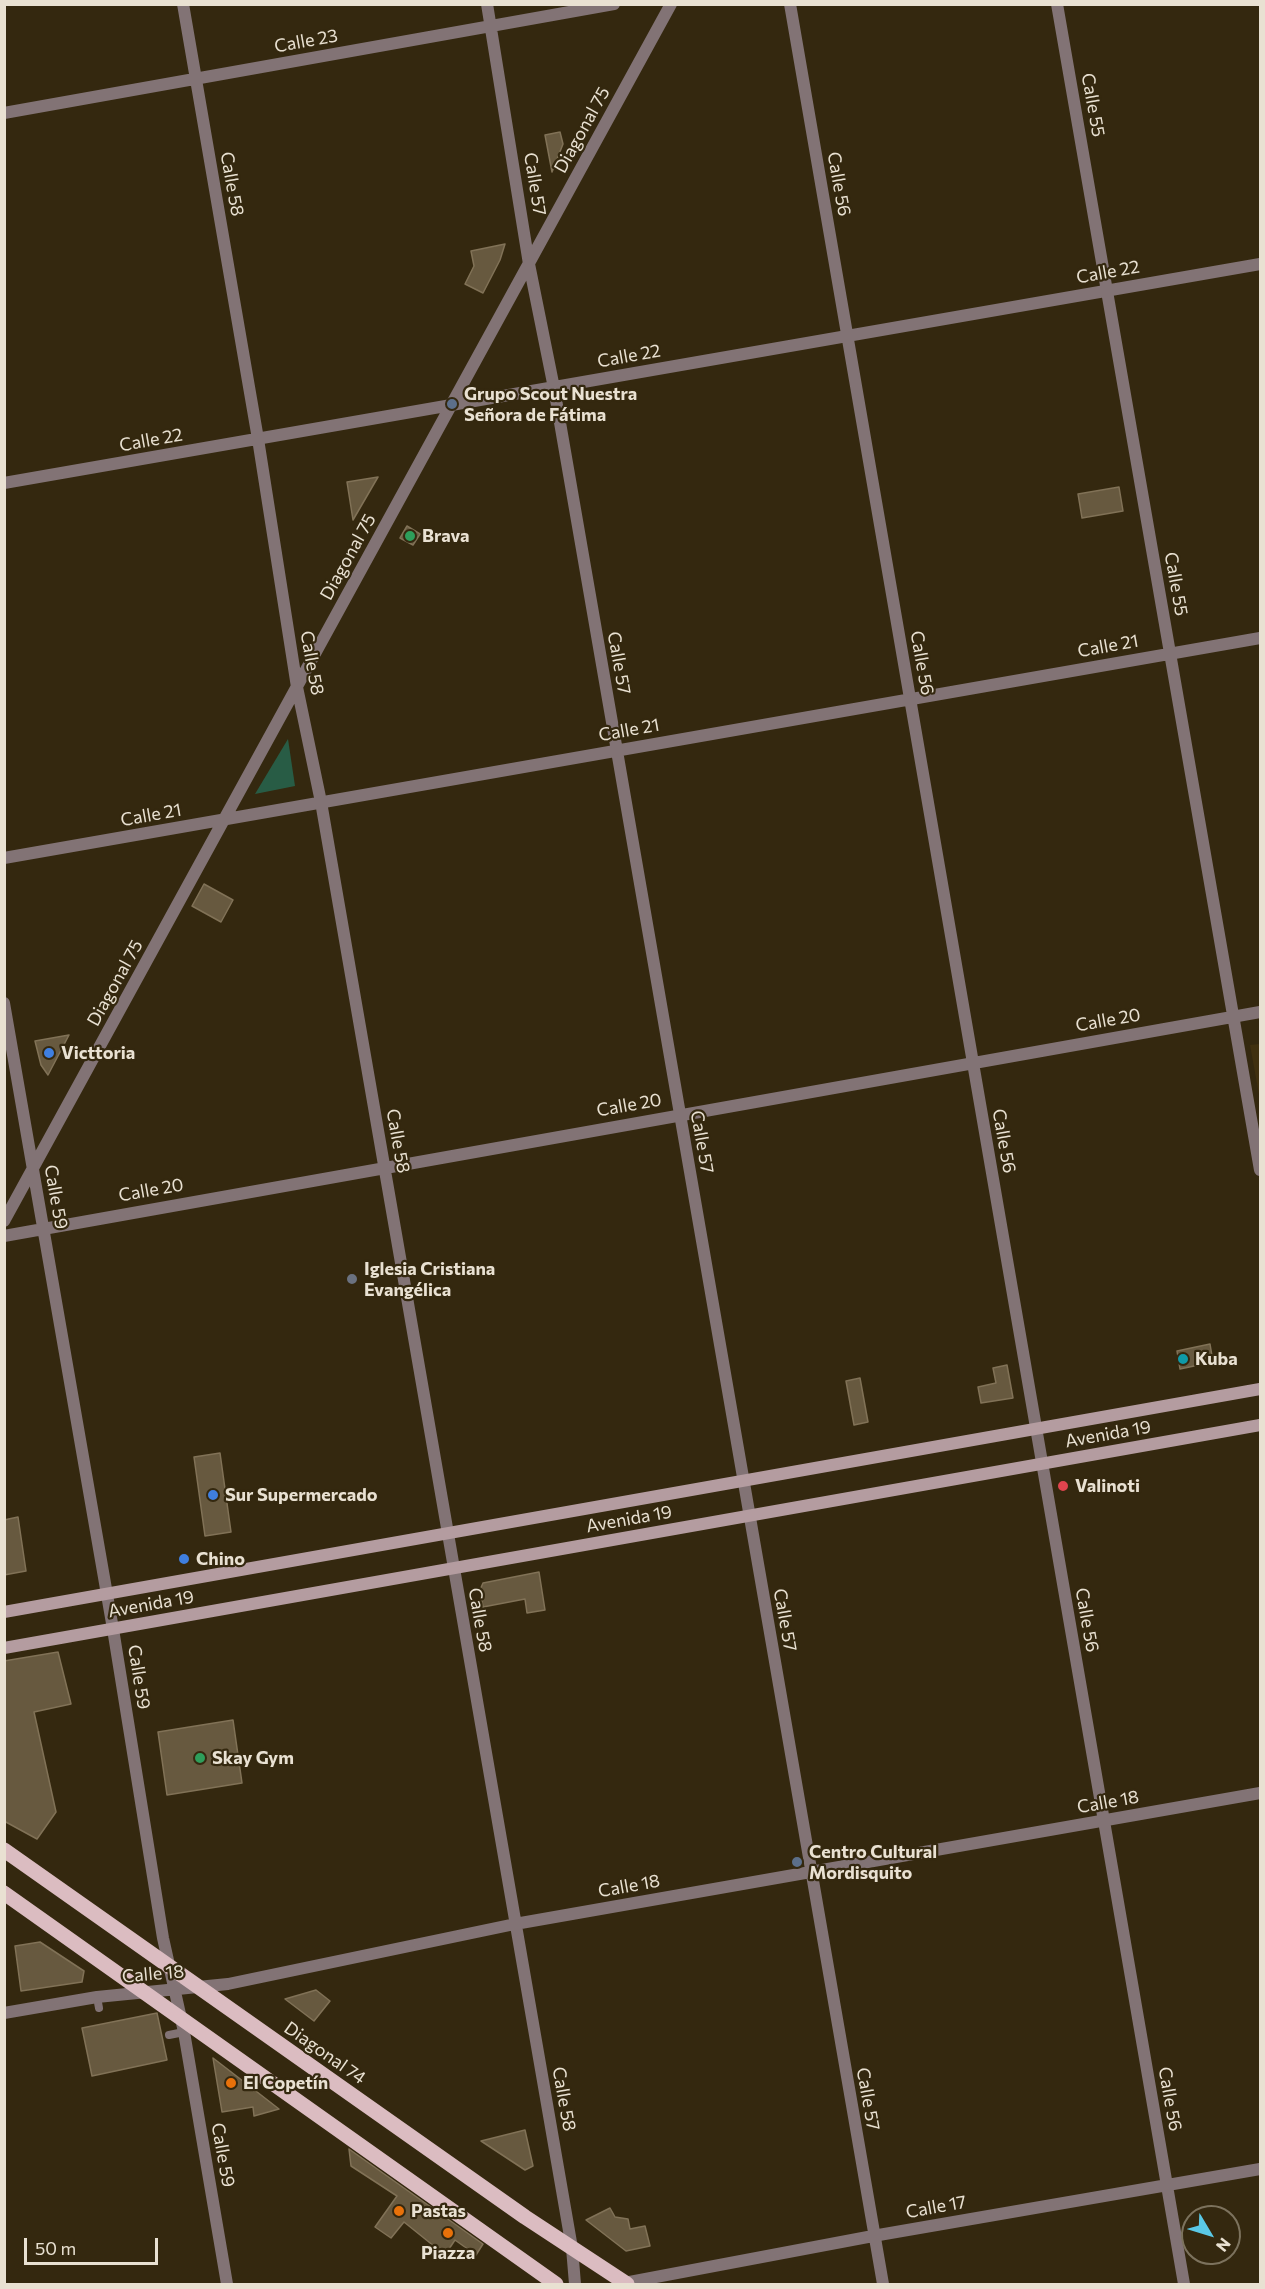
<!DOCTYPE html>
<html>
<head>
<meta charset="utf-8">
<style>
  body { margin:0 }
  #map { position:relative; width:1265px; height:2289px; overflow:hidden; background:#34280f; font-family:Commissioner,sans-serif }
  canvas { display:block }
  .frame { position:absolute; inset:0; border:6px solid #e9e1d2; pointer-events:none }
  .north { position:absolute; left:1181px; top:2205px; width:60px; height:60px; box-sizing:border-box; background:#34280f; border:2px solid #7c725d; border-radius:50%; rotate:128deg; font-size:16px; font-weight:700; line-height:24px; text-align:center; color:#e9e1d2 }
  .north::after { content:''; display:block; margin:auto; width:21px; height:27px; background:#5ac8e6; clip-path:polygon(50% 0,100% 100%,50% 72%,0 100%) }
  .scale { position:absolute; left:24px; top:2238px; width:134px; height:27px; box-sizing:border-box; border:3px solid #e9e1d2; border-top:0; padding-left:8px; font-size:18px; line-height:21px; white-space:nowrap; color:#e9e1d2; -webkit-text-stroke:4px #34280f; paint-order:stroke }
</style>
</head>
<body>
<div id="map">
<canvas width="1265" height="2289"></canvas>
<div class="frame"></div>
<div class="north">N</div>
<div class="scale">50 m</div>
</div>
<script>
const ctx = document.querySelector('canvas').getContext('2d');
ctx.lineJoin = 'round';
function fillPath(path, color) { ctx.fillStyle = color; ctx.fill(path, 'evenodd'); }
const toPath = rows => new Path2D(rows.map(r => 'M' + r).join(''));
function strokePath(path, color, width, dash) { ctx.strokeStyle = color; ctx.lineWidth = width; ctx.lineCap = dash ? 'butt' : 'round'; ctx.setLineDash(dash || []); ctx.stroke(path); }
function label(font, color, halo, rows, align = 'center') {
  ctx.font = font + ' Commissioner,sans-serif'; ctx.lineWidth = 4.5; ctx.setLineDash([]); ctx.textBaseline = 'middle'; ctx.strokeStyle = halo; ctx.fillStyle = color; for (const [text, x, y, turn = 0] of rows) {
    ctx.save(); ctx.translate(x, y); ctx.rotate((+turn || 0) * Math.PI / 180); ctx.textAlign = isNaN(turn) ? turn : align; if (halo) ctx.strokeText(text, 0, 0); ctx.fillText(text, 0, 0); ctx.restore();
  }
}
const built = toPath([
  [1260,1044,1260,1100,1250,1045]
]);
const green = toPath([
  [288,739,295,786,255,794]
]);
const building = toPath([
  [560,132,563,144,552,172,545,135,560,132],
  [505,244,500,260,483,293,465,284,474,266,471,251,505,244],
  [378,477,353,520,347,482,378,477],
  [1119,487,1123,511,1082,518,1078,494,1119,487],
  [407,526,420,534,413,545,400,538,407,526],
  [204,884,233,900,221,922,192,906,204,884],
  [69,1035,48,1075,41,1065,35,1041,69,1035],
  [1210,1344,1213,1362,1180,1369,1177,1351,1210,1344],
  [1007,1365,1013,1398,981,1403,978,1387,996,1383,993,1368,1007,1365],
  [860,1378,868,1422,854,1425,846,1381,860,1378],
  [220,1453,231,1532,205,1536,194,1457,220,1453],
  [18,1517,26,1571,4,1575,4,1520,18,1517],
  [539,1572,545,1610,527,1613,525,1599,483,1607,480,1590,483,1583,539,1572],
  [58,1652,71,1704,34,1712,56,1812,37,1839,4,1821,4,1661,58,1652],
  [233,1720,242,1783,167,1795,158,1732,233,1720],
  [40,1942,84,1971,82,1982,21,1991,15,1946,40,1942],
  [316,1990,330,2001,314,2021,285,1999,316,1990],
  [157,2013,167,2060,92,2076,82,2028,157,2013],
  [213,2058,252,2088,279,2109,254,2116,253,2107,222,2112,213,2058],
  [525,2130,533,2166,525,2170,481,2141,525,2130],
  [349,2149,483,2244,476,2255,455,2240,445,2255,404,2222,391,2238,375,2227,397,2196,351,2166,349,2149],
  [610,2208,615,2217,628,2219,630,2229,645,2226,650,2246,626,2251,586,2220,610,2208]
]);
const service = toPath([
  [97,1997,99,2008],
  [169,2035,184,2032]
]);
const minor = toPath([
  [183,4,258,439,297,687,321,802,572,2248,575,2284],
  [487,4,529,264,554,388,883,2284],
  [790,4,1184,2284],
  [1057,4,1260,1170],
  [4,113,614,4],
  [4,483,1260,264],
  [4,858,1260,638],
  [4,1003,113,1629,163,1938,184,2032,227,2284],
  [4,1221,671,4],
  [4,1236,1260,1012],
  [4,2013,97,1997,228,1984,515,1924,1260,1793],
  [619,2284,873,2236,1260,2169]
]);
const secondary = toPath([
  [4,1612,1260,1389],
  [4,1648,1260,1425]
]);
const primary = toPath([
  [4,1850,525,2217,627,2284],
  [4,1893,556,2284]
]);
const markers = [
  [452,404,6,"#5c6f8a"],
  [410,536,6,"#2e9e5b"],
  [49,1053,6,"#3f7fe0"],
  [352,1279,6,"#6b7280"],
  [1183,1359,6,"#0f9aa8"],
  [1063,1486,6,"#e0444e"],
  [213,1495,6,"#3f7fe0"],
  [184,1559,6,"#3f7fe0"],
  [200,1758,6,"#2e9e5b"],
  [797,1862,6,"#5c6f8a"],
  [231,2083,6,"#e8710a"],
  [399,2211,6,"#e8710a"],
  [448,2233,6,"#e8710a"]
];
const streetNames = [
  ["Calle 23",306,41,-10],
  ["Calle 55",1093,105,80],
  ["Diagonal 75",582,130,-61],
  ["Calle 58",232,184,80],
  ["Calle 57",535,184,81],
  ["Calle 56",839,184,80],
  ["Calle 22",1108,272,-10],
  ["Calle 22",629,356,-10],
  ["Calle 22",151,440,-10],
  ["Diagonal 75",348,557,-61],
  ["Calle 55",1176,584,80],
  ["Calle 21",1108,646,-10],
  ["Calle 58",312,663,80],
  ["Calle 57",619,663,80],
  ["Calle 56",922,663,80],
  ["Calle 21",629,730,-10],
  ["Calle 21",151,815,-10],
  ["Diagonal 75",115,983,-61],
  ["Calle 20",1108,1020,-10],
  ["Calle 20",629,1105,-10],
  ["Calle 58",398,1141,80],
  ["Calle 56",1004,1141,80],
  ["Calle 57",702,1142,80],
  ["Calle 20",151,1190,-10],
  ["Calle 59",56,1197,80],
  ["Avenida 19",1108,1434,-10],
  ["Avenida 19",629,1519,-10],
  ["Avenida 19",151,1604,-10],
  ["Calle 58",480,1620,80],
  ["Calle 57",785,1620,80],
  ["Calle 56",1087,1620,80],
  ["Calle 59",139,1677,81],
  ["Calle 18",1108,1802,-10],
  ["Calle 18",629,1886,-10],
  ["Calle 18",153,1974,-5],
  ["Diagonal 74",325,2053,35],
  ["Calle 58",564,2099,80],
  ["Calle 57",868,2099,80],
  ["Calle 56",1170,2099,80],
  ["Calle 59",223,2155,80],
  ["Calle 17",936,2207,-10]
];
const poiNames = [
  ["Grupo Scout Nuestra",464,394],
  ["Señora de Fátima",464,415],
  ["Brava",422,536],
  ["Victtoria",61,1053],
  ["Iglesia Cristiana",364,1269],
  ["Evangélica",364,1290],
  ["Kuba",1195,1359],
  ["Valinoti",1075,1486],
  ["Sur Supermercado",225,1495],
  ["Chino",196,1559],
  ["Skay Gym",212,1758],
  ["Centro Cultural",809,1852],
  ["Mordisquito",809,1873],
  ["El Copetín",243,2083],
  ["Pastas",411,2211],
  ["Piazza",448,2253,"center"]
];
fillPath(built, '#40300f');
fillPath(green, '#285c45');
fillPath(building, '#67593f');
strokePath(building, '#817257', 1.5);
strokePath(service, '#827375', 8);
strokePath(minor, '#827375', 12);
strokePath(secondary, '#b49ca0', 12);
strokePath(primary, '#dbbcc1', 15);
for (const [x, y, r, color] of markers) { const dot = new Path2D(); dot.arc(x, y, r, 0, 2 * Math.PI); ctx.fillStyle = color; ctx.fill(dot); strokePath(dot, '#34280f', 2); }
label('18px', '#e9e1d2', '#34280f', streetNames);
label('bold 18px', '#e9e1d2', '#34280f', poiNames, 'left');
</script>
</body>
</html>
